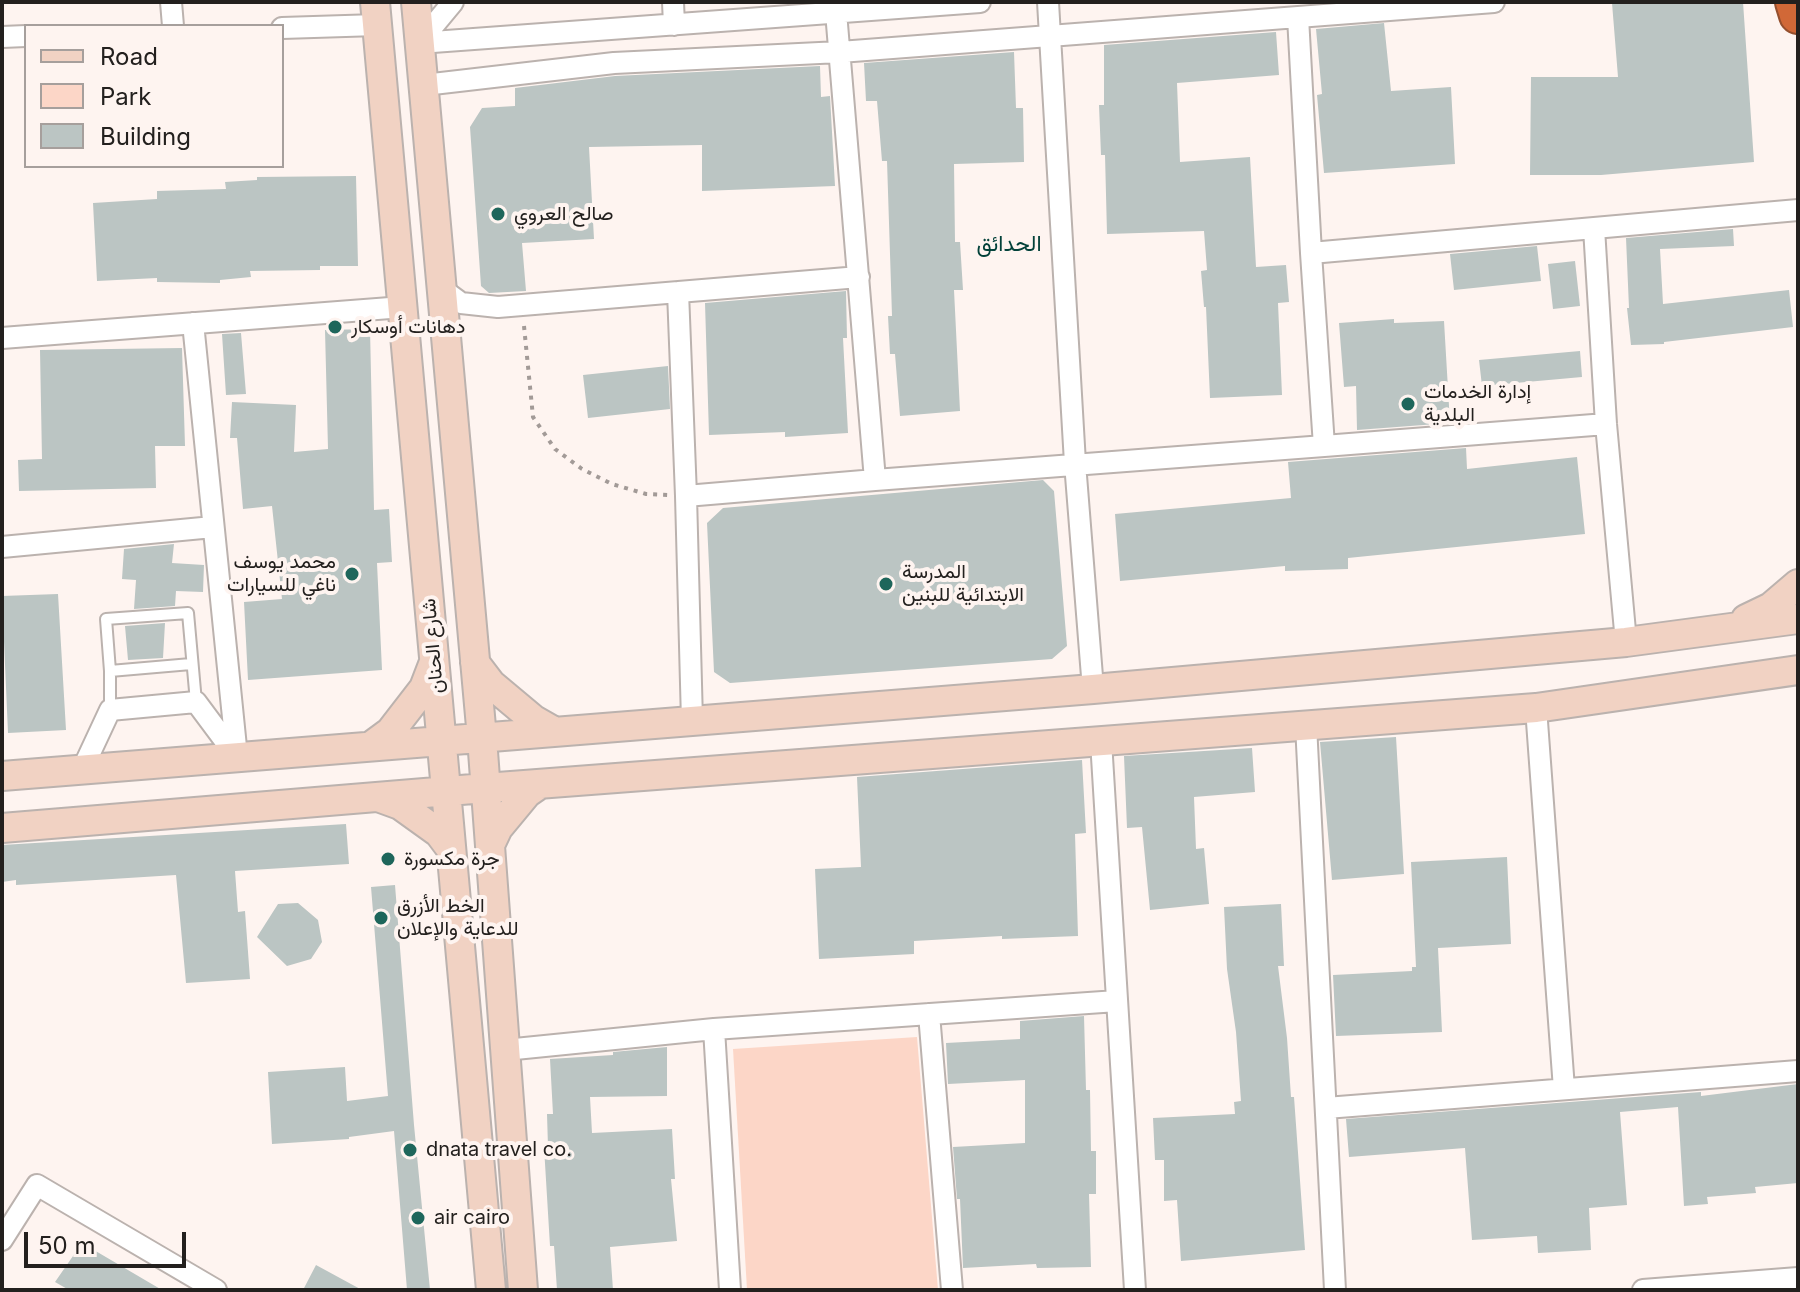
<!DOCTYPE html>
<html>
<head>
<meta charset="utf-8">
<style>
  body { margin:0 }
  #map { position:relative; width:1800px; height:1292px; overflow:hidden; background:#fef4f0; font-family:Inter,sans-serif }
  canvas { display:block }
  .frame { position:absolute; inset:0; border:4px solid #23201e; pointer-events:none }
  .legend { position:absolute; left:24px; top:24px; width:260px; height:144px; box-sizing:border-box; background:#fef4f0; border:2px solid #a69f9c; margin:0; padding:10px 14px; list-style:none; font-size:24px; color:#23201e }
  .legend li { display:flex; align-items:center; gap:16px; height:40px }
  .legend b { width:40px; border:2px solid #a69f9c }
  .scale { position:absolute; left:24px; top:1232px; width:162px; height:36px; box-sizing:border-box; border:4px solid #23201e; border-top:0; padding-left:10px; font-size:24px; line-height:28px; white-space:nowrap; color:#23201e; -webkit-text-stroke:6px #fef4f0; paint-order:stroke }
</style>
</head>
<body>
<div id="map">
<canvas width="1800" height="1292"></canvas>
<div class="frame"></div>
<ul class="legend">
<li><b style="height:10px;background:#f1d2c3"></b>Road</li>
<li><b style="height:22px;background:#fcd6c7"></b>Park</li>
<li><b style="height:22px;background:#bbc5c3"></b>Building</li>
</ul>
<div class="scale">50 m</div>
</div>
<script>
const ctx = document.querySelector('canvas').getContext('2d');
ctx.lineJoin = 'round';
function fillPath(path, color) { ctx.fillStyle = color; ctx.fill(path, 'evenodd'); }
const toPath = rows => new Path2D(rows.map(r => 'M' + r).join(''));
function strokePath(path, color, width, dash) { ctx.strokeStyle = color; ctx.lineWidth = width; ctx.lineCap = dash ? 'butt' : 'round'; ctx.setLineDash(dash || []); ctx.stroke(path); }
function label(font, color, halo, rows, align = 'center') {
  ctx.font = font + ' Inter,Vazirmatn,sans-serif'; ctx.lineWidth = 8; ctx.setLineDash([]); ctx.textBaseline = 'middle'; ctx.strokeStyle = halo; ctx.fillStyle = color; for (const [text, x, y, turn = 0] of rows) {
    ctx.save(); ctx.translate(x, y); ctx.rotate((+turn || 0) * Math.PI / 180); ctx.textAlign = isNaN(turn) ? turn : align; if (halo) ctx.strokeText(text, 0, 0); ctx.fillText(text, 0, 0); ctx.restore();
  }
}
const green = toPath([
  [917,1037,938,1290,747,1290,733,1049]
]);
const building = toPath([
  [1743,2,1754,162,1601,175,1530,175,1531,77,1618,77,1612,3],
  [1384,23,1391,91,1451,87,1455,164,1324,173,1317,95,1322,94,1316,29],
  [1276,32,1279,75,1177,83,1180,162,1250,157,1256,267,1286,265,1289,302,1278,303,1282,395,1210,398,1206,307,1204,307,1201,271,1207,270,1204,231,1107,234,1105,155,1101,155,1099,105,1104,105,1104,45],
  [1014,52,1016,108,1023,108,1024,162,954,164,955,242,960,242,963,290,954,290,960,411,900,416,895,354,890,354,888,316,892,316,887,161,882,161,877,101,866,101,864,63],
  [820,66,821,97,830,96,835,186,702,191,702,145,589,147,594,239,522,243,526,291,489,293,481,286,470,127,482,108,515,106,515,88,615,76],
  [356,176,358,266,320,266,320,270,250,271,251,277,220,280,220,283,157,282,157,278,97,281,93,203,157,199,157,191,226,189,225,182,257,180,257,177],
  [1733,229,1734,246,1660,249,1663,304,1789,290,1793,327,1664,342,1664,344,1631,345,1627,308,1629,308,1626,238],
  [1537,246,1541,281,1454,290,1450,254],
  [1575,261,1580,306,1553,309,1548,264],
  [846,291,847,338,843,338,848,433,785,437,785,432,709,435,705,303],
  [1394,319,1394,323,1444,321,1450,423,1357,430,1356,386,1344,387,1339,323],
  [370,329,374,510,389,509,392,562,377,563,382,670,248,680,244,602,282,599,272,506,243,509,237,438,230,438,232,402,296,405,294,452,328,449,325,330],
  [241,333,246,394,226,395,222,334],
  [182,348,185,446,155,446,156,488,19,491,18,460,42,459,40,350],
  [1580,351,1582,377,1482,386,1479,360],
  [668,366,670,409,588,418,583,375],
  [1466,448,1467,469,1577,457,1585,534,1348,558,1348,569,1285,571,1285,566,1120,581,1115,514,1291,498,1288,462],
  [1043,480,1054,491,1067,646,1052,659,730,683,714,672,707,523,723,508],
  [174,544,172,563,204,565,203,592,176,591,175,606,134,609,136,580,122,579,124,549],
  [58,594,66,730,8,733,2,596],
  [165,623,163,658,128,660,125,626],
  [1396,737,1404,874,1332,880,1320,742],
  [1252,748,1255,792,1194,797,1196,849,1204,848,1209,904,1150,910,1142,827,1127,828,1124,756],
  [1082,760,1086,833,1075,834,1078,936,1002,939,1002,936,914,941,914,954,819,959,815,869,861,867,857,777],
  [346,824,349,864,235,871,238,912,245,911,250,979,186,983,176,875,16,885,16,880,2,882,2,845],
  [1507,857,1511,944,1438,948,1442,1032,1336,1036,1333,975,1412,971,1412,967,1416,967,1411,862],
  [395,885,414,1125,430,1290,407,1290,394,1131,349,1137,349,1139,272,1144,268,1072,345,1067,347,1101,388,1096,371,887],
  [298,903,318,920,322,942,311,959,287,966,257,937,278,904],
  [1281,904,1284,966,1278,966,1287,1038,1291,1097,1294,1097,1305,1250,1181,1261,1177,1200,1164,1201,1164,1160,1155,1160,1153,1118,1235,1114,1234,1102,1241,1101,1236,1032,1227,969,1224,907],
  [1084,1016,1086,1090,1090,1090,1091,1151,1096,1151,1096,1194,1089,1194,1091,1267,1037,1268,1036,1264,963,1268,960,1199,957,1199,953,1147,1025,1143,1025,1080,948,1084,946,1043,1020,1039,1020,1021],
  [667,1047,667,1096,590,1097,592,1133,672,1129,675,1179,671,1179,677,1241,610,1247,613,1290,557,1290,554,1246,550,1246,544,1147,548,1147,547,1114,553,1114,550,1059,613,1055,613,1052],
  [1798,1084,1798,1183,1755,1187,1756,1193,1707,1197,1708,1204,1684,1206,1678,1107,1620,1112,1627,1205,1589,1208,1591,1250,1538,1253,1537,1236,1472,1240,1465,1148,1349,1157,1346,1119,1701,1092,1701,1096],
  [82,1243,162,1290,69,1290,55,1282],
  [316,1265,362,1290,303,1290]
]);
const path = toPath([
  [524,326,533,417,555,449,582,469,612,484,646,494,668,495]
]);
const lane = toPath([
  [110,671,191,664],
  [110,710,110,671,106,619,188,613,196,702]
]);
const street = toPath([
  [171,2,173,26],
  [673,2,674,25],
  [1048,2,1075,463,1093,689],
  [1298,17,1311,253,1798,210],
  [282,28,377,25],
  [2,37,26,36],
  [419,43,980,2],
  [419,43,453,2],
  [424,85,614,63,840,52,1494,2],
  [1594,228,1606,424,1626,642],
  [1311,253,1324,446,1606,424],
  [442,289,461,303,498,307,859,277],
  [678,292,686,496],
  [2,338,403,307],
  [875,480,1324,446],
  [2,547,213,527],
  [1536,708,1564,1089],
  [692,721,686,496,875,480,836,12],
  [1306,725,1335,1290],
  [1101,741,1135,1290],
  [82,770,110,710,196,702,237,757,193,323],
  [929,1014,952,1290],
  [714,1029,730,1290],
  [505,1050,714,1029,1117,1001],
  [1326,1108,1798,1071],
  [2,1240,37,1185,216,1290],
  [1643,1290,1798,1278]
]);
const secondary = toPath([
  [375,2,491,1290],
  [416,2,482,738,523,1290],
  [1746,619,1771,607,1798,584],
  [475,663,491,684,534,720,555,732],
  [371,746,390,732,424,688,434,662],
  [2,776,1093,689,1626,642,1798,619],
  [378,797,400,805,439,833,451,849],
  [2,828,485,788,1536,708,1798,670],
  [490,845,498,828,527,793,540,784]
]);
const highway = toPath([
  [1794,2,1798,15]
]);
const markers = [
  [498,214,8,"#1e665b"],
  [335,327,8,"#1e665b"],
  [1408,404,8,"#1e665b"],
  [352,574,8,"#1e665b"],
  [886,584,8,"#1e665b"],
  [388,859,8,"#1e665b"],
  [381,918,8,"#1e665b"],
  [410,1150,8,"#1e665b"],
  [418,1218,8,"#1e665b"]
];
const poiNames = [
  ["صالح العروي",514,214],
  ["دهانات أوسكار",351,327],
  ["إدارة الخدمات",1424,392],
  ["البلدية",1424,415],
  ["محمد يوسف",336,562,"right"],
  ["ناغي للسيارات",336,585,"right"],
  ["المدرسة",902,572],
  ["الابتدائية للبنين",902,595],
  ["جرة مكسورة",404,859],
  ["الخط الأزرق",397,906],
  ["للدعاية والإعلان",397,929],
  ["dnata travel co.",426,1150],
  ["air cairo",434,1218]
];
const streetNames = [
  ["شارع الحنان",433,646,-95]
];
const neighbourhoodNames = [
  ["الحدائق",1009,244]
];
fillPath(green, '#fcd6c7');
fillPath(building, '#bbc5c3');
strokePath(lane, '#bbb2ae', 14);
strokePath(street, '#bbb2ae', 24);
strokePath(secondary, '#bbb2ae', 32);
strokePath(highway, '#944f2e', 40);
strokePath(path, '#a29a97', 4, [4, 6]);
strokePath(lane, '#fff', 10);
strokePath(street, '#fff', 20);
strokePath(secondary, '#f1d2c3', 28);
strokePath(highway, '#d16837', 36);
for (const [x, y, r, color] of markers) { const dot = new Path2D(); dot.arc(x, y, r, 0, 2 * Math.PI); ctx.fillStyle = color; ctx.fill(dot); strokePath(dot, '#fef4f0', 3); }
label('20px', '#23201e', '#fef4f0', poiNames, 'left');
label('20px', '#23201e', '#fef4f0', streetNames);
label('22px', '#024139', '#fef4f0', neighbourhoodNames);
</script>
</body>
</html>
